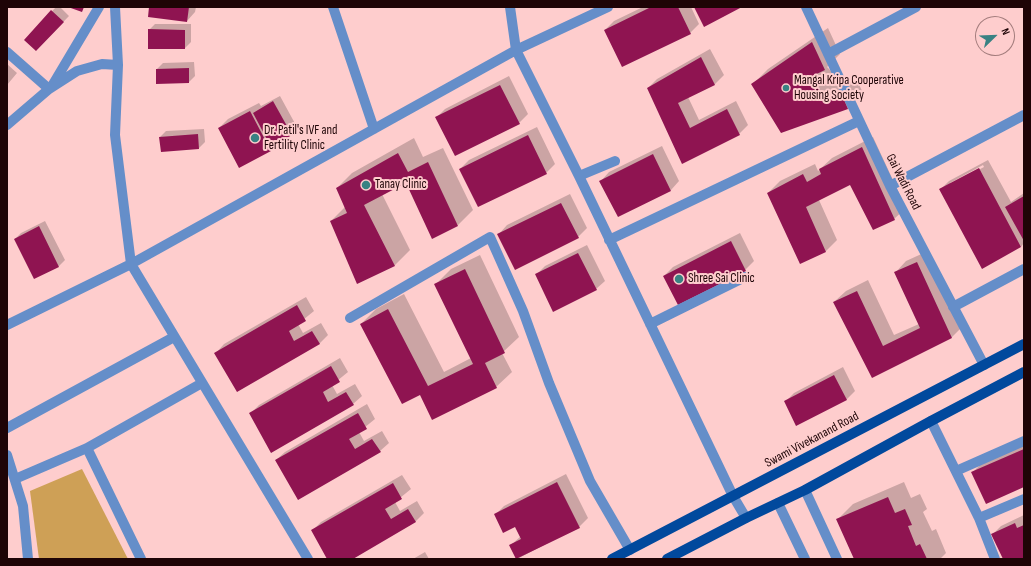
<!DOCTYPE html>
<html>
<head>
<meta charset="utf-8">
<style>
  body { margin:0 }
  #map { position:relative; width:1031px; height:566px; overflow:hidden; background:#fecdcd; font-family:"Sofia Sans Condensed",sans-serif }
  canvas { display:block }
  .frame { position:absolute; inset:0; border:8px solid #1e0406; pointer-events:none }
  .north { position:absolute; left:975px; top:16px; width:40px; height:40px; box-sizing:border-box; background:#fecdcd; border:1px solid #a47d7d; border-radius:50%; rotate:67deg; font-size:11px; font-weight:700; line-height:16px; text-align:center; color:#1e0406 }
  .north::after { content:''; display:block; margin:auto; width:14px; height:18px; background:#398283; clip-path:polygon(50% 0,100% 100%,50% 72%,0 100%) }
</style>
</head>
<body>
<div id="map">
<canvas width="1031" height="566"></canvas>
<div class="frame"></div>
<div class="north">N</div>
</div>
<script>
const ctx = document.querySelector('canvas').getContext('2d');
ctx.lineJoin = 'round';
function fillPath(path, color) { ctx.fillStyle = color; ctx.fill(path, 'evenodd'); }
const toPath = rows => new Path2D(rows.map(r => 'M' + r).join(''));
function strokePath(path, color, width, dash) { ctx.strokeStyle = color; ctx.lineWidth = width; ctx.lineCap = dash ? 'butt' : 'round'; ctx.setLineDash(dash || []); ctx.stroke(path); }
function label(font, color, halo, rows, align = 'center') {
  ctx.font = font + ' "Sofia Sans Condensed",sans-serif'; ctx.lineWidth = 4; ctx.setLineDash([]); ctx.textBaseline = 'middle'; ctx.strokeStyle = halo; ctx.fillStyle = color; for (const [text, x, y, turn = 0] of rows) {
    ctx.save(); ctx.translate(x, y); ctx.rotate((+turn || 0) * Math.PI / 180); ctx.textAlign = isNaN(turn) ? turn : align; if (halo) ctx.strokeText(text, 0, 0); ctx.fillText(text, 0, 0); ctx.restore();
  }
}
const green = toPath([
  [82,469,128,559,39,559,30,491]
]);
const shadow = toPath([
  [56,7,60,7,69,16,42,44,25,40],
  [150,7,196,7,195,12,187,21],
  [643,7,691,7,699,24,690,33,605,30,614,21],
  [155,24,191,24,191,42,185,48,149,30],
  [828,28,840,54,827,67,844,84,856,78,863,93,848,108,782,132,753,84,768,69],
  [710,49,724,75,715,84,688,97,699,120,736,101,748,125,739,134,683,162,648,88,657,79],
  [194,62,195,76,189,82,157,69,163,63],
  [7,64,17,73,7,85],
  [509,76,528,114,519,123,436,118,445,109],
  [280,96,298,129,270,150,219,128,228,119,259,103,261,106],
  [537,127,555,164,546,173,460,169,469,160],
  [204,129,205,142,199,148,162,151,160,137,166,131],
  [873,137,906,208,894,219,850,184,819,200,837,240,826,251,800,263,768,193,780,181,815,164,818,171,832,158],
  [414,138,423,157,443,148,473,210,458,225,406,182,382,194,410,250,395,265,358,283,331,221,345,207,337,188,352,173],
  [662,146,679,181,671,190,601,181,609,172],
  [988,160,1011,202,1024,193,1024,243,1021,247,941,189,949,181],
  [983,165,984,167,950,185,950,183],
  [570,194,587,228,578,237,499,234,507,225],
  [45,221,65,260,59,266,34,278,15,239,21,233],
  [740,233,754,261,745,270,664,276,673,267],
  [587,245,605,281,596,289,536,275,545,266],
  [928,251,963,326,952,337,873,376,834,302,846,291,868,280,894,335,919,324,895,273,906,261],
  [480,255,519,337,502,353,512,372,496,387,420,394,361,324,376,309,404,294,444,372,471,358,436,284,451,269],
  [306,297,314,311,298,324,303,333,321,323,328,335,319,344,216,353,224,344],
  [340,358,348,372,332,385,337,394,355,384,362,396,353,404,250,414,259,405],
  [843,367,855,391,846,400,785,402,794,393],
  [367,404,375,419,359,432,364,441,382,431,389,443,380,451,276,460,285,452],
  [1024,443,1024,486,973,472,984,461],
  [566,474,588,518,579,527,517,559,510,546,521,536,515,525,495,515,504,506],
  [402,475,411,489,395,502,400,511,417,501,424,513,415,522,351,559,328,559,312,531,321,522],
  [904,482,911,498,920,494,927,509,923,512,932,531,936,529,946,553,940,559,855,559,838,519,853,504],
  [1024,515,1024,559,1004,559,992,535,1001,526],
  [425,552,429,559,413,559]
]);
const building = toPath([
  [68,7,84,7,82,12],
  [149,7,189,7,187,22,148,17],
  [651,7,678,7,691,34,622,67,604,30],
  [694,7,742,7,704,27],
  [51,10,64,22,36,51,24,40],
  [148,29,185,30,185,49,148,49],
  [812,42,825,70,808,78,828,98,841,93,848,109,781,133,751,84],
  [701,57,715,85,678,103,690,128,727,109,740,135,682,164,647,88],
  [189,68,189,83,156,84,156,69],
  [500,85,520,124,455,156,435,117],
  [273,101,292,135,271,147,253,113],
  [250,111,271,151,239,168,218,128],
  [198,134,199,149,161,152,159,137],
  [528,135,547,174,478,207,459,169],
  [862,147,895,220,873,230,850,185,806,207,826,252,800,264,767,193,803,174,807,182,821,174,819,169],
  [398,153,408,172,428,162,458,226,432,239,406,183,364,205,395,266,357,284,330,221,347,213,336,188],
  [653,154,671,191,618,217,599,181],
  [979,168,1021,247,982,269,939,189],
  [1024,196,1024,241,1005,207],
  [561,203,579,238,515,270,497,234],
  [39,226,59,267,34,279,14,239],
  [731,241,746,271,678,305,663,276],
  [578,253,597,290,553,312,535,274],
  [917,262,952,338,872,378,833,302,857,291,883,346,920,328,894,272],
  [465,269,505,353,485,363,497,388,432,420,420,395,402,404,360,324,388,309,428,386,473,364,434,284],
  [297,305,306,321,289,331,294,341,312,331,320,344,237,392,214,353],
  [331,366,340,382,323,392,328,402,346,392,354,405,271,453,249,413],
  [834,375,847,400,796,426,784,401],
  [358,413,367,429,349,439,355,449,372,439,381,452,298,500,275,460],
  [1024,449,1024,487,986,504,971,472],
  [557,482,580,528,516,559,509,545,521,539,515,527,503,533,494,514],
  [393,483,402,499,385,509,391,519,408,509,416,522,353,559,327,559,311,530],
  [888,497,895,513,905,509,912,525,908,526,916,546,920,544,927,559,854,559,836,519],
  [1015,523,1017,528,1024,525,1024,559,1003,559,991,534]
]);
const minor = toPath([
  [115,7,118,65,115,135,131,264,308,559],
  [333,7,374,129],
  [510,7,516,50,579,176,733,496,746,518],
  [806,7,890,186,984,365],
  [7,52,49,89],
  [828,54,916,7],
  [52,86,99,7],
  [7,125,49,89,77,71,102,64,118,65],
  [579,176,615,161],
  [890,186,1024,115],
  [609,240,859,121],
  [953,307,1024,269],
  [350,318,490,237,523,311,549,383,590,481,630,550],
  [650,324,745,277],
  [7,325,131,264,516,50,608,7],
  [931,421,979,518,1024,499],
  [7,428,174,337],
  [87,448,141,559],
  [7,455,23,506,28,559],
  [956,471,1024,441],
  [15,479,87,448,202,383],
  [805,490,837,559],
  [778,503,805,559],
  [979,518,995,559]
]);
const major = toPath([
  [612,559,1024,344],
  [667,559,746,518,805,490,931,421,1024,372]
]);
const markers = [
  [786,88,4,"#398283"],
  [255,138,5,"#398283"],
  [366,185,5,"#398283"],
  [679,279,5,"#398283"]
];
const poiNames = [
  ["Mangal Kripa Cooperative",794,81],
  ["Housing Society",794,96],
  ["Dr. Patil's IVF and",264,131],
  ["Fertility Clinic",264,146],
  ["Tanay Clinic",375,185],
  ["Shree Sai Clinic",688,279]
];
const streetNames = [
  ["Gai Wadi Road",903,182,63],
  ["Swami Vivekanand Road",812,440,-28]
];
fillPath(green, '#cea056');
fillPath(shadow, '#0003');
fillPath(building, '#8f1451');
strokePath(minor, '#658ec9', 10);
strokePath(major, '#01499d', 10);
for (const [x, y, r, color] of markers) { const dot = new Path2D(); dot.arc(x, y, r, 0, 2 * Math.PI); ctx.fillStyle = color; ctx.fill(dot); strokePath(dot, '#fecdcd', 1.5); }
label('13px', '#1e0406', '#fecdcd', poiNames, 'left');
label('13px', '#1e0406', '#fecdcd', streetNames);
</script>
</body>
</html>
